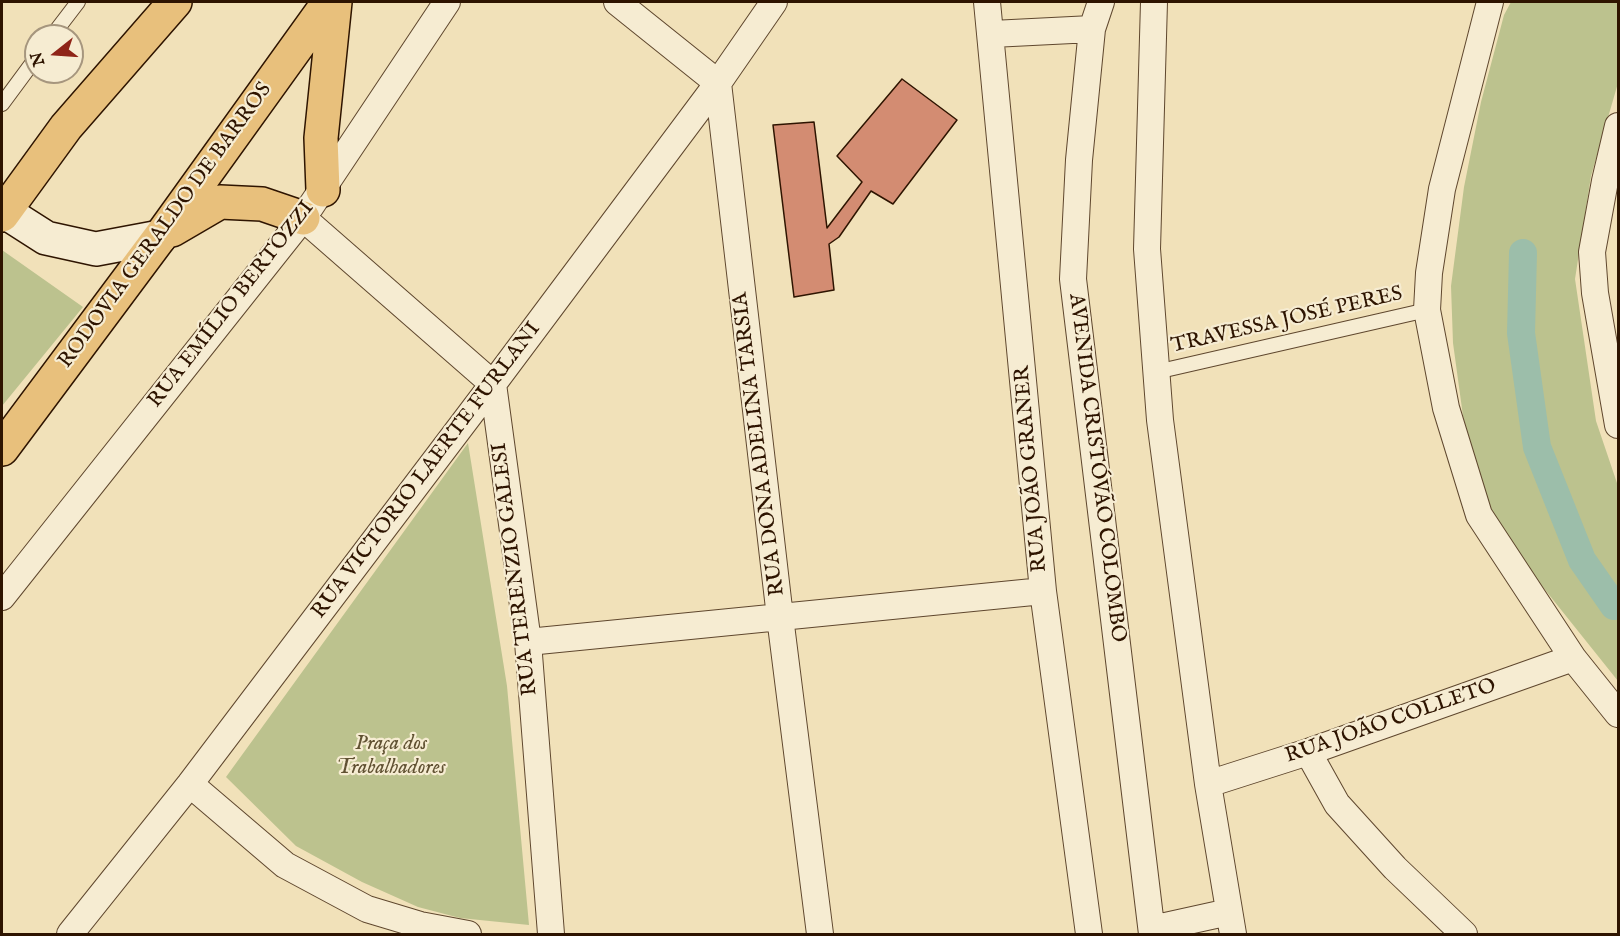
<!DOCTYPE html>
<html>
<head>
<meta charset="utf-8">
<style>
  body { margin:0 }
  #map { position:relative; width:1620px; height:936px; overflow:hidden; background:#f1e1b9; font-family:"IM FELL English",serif }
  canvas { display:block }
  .frame { position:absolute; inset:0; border:3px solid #2e1400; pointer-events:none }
  .north { position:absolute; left:24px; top:24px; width:60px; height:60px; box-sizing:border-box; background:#f6ecd2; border:2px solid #a6967e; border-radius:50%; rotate:253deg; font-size:16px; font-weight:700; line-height:24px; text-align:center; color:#2e1400 }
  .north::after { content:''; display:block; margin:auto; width:21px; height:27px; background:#8f2418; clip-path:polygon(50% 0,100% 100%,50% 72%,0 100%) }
</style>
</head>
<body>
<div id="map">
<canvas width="1620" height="936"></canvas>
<div class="frame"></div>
<div class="north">N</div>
</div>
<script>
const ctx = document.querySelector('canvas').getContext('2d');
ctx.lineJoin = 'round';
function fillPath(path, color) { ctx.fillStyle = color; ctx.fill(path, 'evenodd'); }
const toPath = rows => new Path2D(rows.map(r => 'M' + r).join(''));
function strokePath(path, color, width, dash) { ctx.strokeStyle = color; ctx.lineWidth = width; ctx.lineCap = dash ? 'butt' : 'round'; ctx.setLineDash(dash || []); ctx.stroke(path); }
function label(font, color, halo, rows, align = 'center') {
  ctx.font = font + ' "IM FELL English",serif'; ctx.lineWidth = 4.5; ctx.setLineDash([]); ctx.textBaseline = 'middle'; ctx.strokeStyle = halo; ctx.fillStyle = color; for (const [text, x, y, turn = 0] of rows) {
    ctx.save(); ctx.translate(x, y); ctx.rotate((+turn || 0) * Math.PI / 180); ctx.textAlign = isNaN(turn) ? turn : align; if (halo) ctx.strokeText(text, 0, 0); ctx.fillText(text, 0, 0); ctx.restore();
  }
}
const green = toPath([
  [1511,2,1618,2,1618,83,1591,176,1575,279,1596,421,1618,486,1618,681,1538,581,1486,502,1463,416,1453,343,1451,286,1464,187,1481,102,1504,15],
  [2,250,83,307,2,406],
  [468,443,507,686,529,925,460,918,418,907,362,882,296,846,226,777]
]);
const canal = toPath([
  [1523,253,1521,333,1537,447,1582,560,1614,606]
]);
const building = toPath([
  [902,79,957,120,893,204,871,191,839,237,829,244,834,290,794,297,773,125,814,122,827,228,862,182,837,156,902,79]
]);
const lane = toPath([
  [52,36,78,2],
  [2,104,36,58],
  [1156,372,1427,310]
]);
const street = toPath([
  [617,2,718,83,780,617,820,934],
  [987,2,1043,591,1089,934],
  [1101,2,1092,29,1079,160,1073,279,1152,934],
  [1154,2,1147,249,1160,420,1208,784,1233,934],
  [1490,2,1442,189,1429,273,1427,310,1446,408,1479,515,1573,658,1618,714],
  [992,34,1092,29],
  [1618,126,1605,181,1592,252,1595,293,1618,425],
  [303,218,493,384,528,642,551,934],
  [2,597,303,218,447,2],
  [528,642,1043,591],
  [1308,752,1337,804,1395,868,1464,934],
  [190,784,285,865,367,909,420,925,468,934],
  [1208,784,1308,752,1573,658],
  [1152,929,1229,912],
  [70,934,190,784,493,384,718,83,774,2]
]);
const secondary = toPath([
  [2,210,46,238,96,249,160,237]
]);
const highway = toPath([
  [323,190,321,138,335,2],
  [2,215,66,127,175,2],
  [172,230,220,202,262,204,303,218],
  [2,449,160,237,329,2]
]);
const streetNames = [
  ["RODOVIA GERALDO DE BARROS",166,226,-54],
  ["RUA EMÍLIO BERTOZZI",232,305,-52],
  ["TRAVESSA JOSÉ PERES",1287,321,-13],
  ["RUA DONA ADELINA TARSIA",760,444,-97],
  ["AVENIDA CRISTÓVÃO COLOMBO",1096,468,83],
  ["RUA JOÃO GRANER",1032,469,-95],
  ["RUA VICTORIO LAERTE FURLANI",427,471,-53],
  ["RUA TERENZIO GALESI",516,569,-97],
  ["RUA JOÃO COLLETO",1391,722,-19]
];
const parkNames = [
  ["Praça dos",391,745],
  ["Trabalhadores",391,769]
];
fillPath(green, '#bcc28e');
strokePath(canal, '#9cbeaa', 28);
fillPath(building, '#d38c72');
strokePath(building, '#2e1400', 1.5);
strokePath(lane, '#5f472e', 16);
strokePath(street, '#5f472e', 28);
strokePath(secondary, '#2e1400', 36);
strokePath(highway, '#2e1400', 36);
strokePath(lane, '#f6ecd2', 14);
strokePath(street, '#f6ecd2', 26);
strokePath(secondary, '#f6ecd2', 33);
strokePath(highway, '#e8c07c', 33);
label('21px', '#2e1400', '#f6ecd2', streetNames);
label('italic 21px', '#605132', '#f6ecd2', parkNames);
</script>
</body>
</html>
